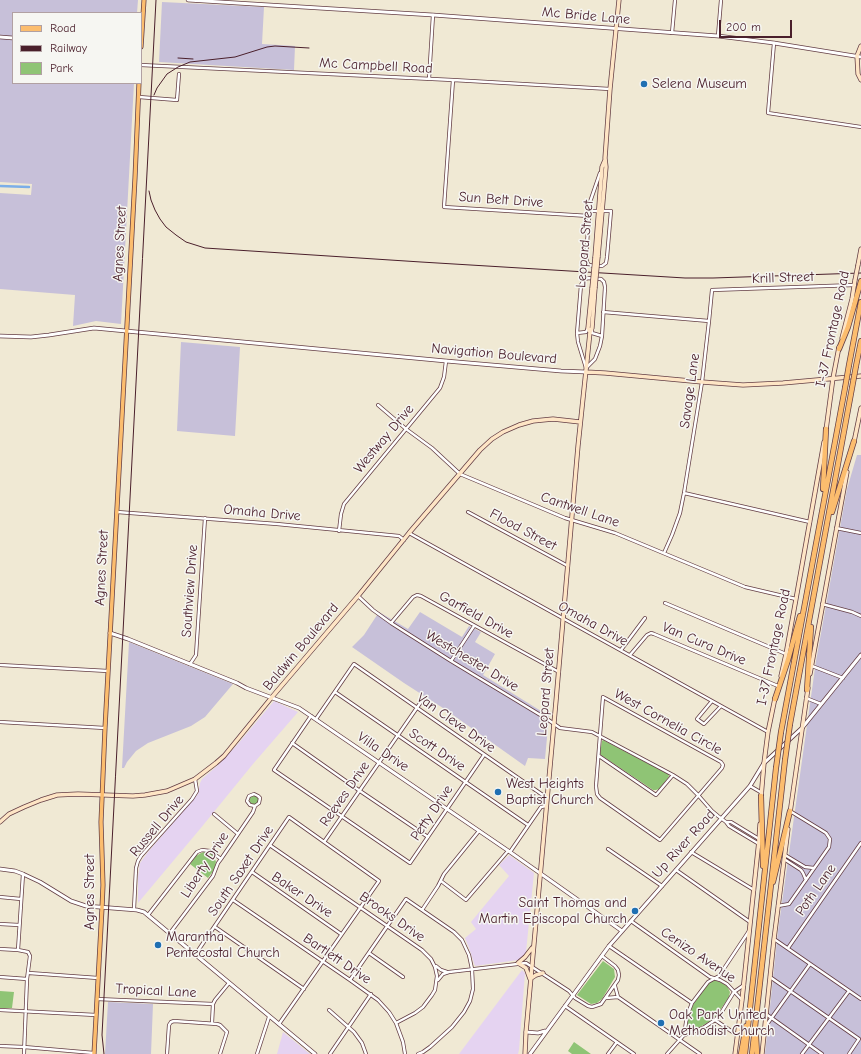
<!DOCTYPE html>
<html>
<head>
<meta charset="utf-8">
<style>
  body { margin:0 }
  #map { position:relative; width:861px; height:1054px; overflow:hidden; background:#f0e9d4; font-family:"Comic Neue",sans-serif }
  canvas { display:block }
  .legend { position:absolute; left:12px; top:12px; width:130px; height:72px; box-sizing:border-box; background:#f6f6f2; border:1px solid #b1a0a2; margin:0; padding:5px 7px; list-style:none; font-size:12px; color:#4a1f2b }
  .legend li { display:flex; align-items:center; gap:8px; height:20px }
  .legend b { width:20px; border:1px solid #b1a0a2 }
  .scale { position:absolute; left:719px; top:20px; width:73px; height:18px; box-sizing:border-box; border:2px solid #4a1f2b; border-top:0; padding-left:5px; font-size:12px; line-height:14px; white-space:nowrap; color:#4a1f2b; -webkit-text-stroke:3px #f6f6f2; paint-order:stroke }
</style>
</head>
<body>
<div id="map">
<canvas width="861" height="1054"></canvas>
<ul class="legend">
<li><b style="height:5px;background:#fcbd6e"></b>Road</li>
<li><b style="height:5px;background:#4a1f2b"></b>Railway</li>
<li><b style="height:11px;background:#8fc475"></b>Park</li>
</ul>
<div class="scale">200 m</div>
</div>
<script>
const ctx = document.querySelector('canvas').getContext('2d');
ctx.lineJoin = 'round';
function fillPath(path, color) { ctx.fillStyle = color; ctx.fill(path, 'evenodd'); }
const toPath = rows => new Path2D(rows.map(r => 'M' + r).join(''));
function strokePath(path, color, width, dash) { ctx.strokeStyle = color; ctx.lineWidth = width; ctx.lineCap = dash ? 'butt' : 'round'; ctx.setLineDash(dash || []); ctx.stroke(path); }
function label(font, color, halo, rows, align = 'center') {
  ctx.font = font + ' "Comic Neue",sans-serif'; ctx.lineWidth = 3; ctx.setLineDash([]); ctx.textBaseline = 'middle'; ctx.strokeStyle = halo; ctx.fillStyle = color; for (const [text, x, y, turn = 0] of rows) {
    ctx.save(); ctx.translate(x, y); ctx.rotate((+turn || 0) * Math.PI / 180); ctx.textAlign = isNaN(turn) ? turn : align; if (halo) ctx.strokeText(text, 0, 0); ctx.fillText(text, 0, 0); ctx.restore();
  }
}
const built = toPath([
  [274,701,298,712,253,764,200,829,138,903,138,877,140,863,148,852,198,794,200,783,202,779,217,766,237,745],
  [509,855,534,873,526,952,523,957,518,960,475,966,469,948,465,938,476,929,471,922,509,876,499,865],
  [522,970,525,973,519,1050,518,1054,459,1054],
  [283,1032,310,1054,277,1054]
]);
const industrial = toPath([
  [0,0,138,0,137,13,13,13,13,83,134,83,121,324,96,321,73,326,75,295,0,289,0,193,31,195,32,184,0,182],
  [162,2,264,7,262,44,295,46,294,70,159,62],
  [181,342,240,347,235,436,177,431],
  [857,455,861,455,861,1054,765,1054,778,931,816,661,847,489],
  [379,612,408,629,420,612,462,637,469,626,481,632,475,642,495,654,483,675,549,716,545,759,528,758,525,766,446,710,404,683,352,647,364,635],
  [129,642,233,684,205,717,191,726,148,743,136,751,127,762,124,768,122,768],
  [108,1002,153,1004,151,1054,105,1054]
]);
const green = toPath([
  [603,740,668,774,669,776,668,778,659,789,656,790,653,790,601,755,600,754,602,741],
  '249.5 800a4.5 4.5 0 1 1 9 0a4.5 4.5 0 1 1-9 0Z',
  [204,852,212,854,215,859,216,862,214,870,208,878,190,864,196,856,201,853],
  [603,961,614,969,615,977,602,999,597,1003,591,1004,577,995],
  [714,980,720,982,727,986,730,992,729,997,716,1016,712,1020,700,1027,693,1029,690,1029,687,1026,688,1019,693,1005,709,983],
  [0,991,14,992,12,1008,0,1008],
  [574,1042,591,1054,572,1054,568,1051]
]);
const canal = toPath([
  [0,186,29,187]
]);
const minor = toPath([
  [672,33,675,0],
  [718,36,721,0],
  [774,43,768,113,861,127],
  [141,65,453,80,610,89],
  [429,79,433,15],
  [453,80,444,207,589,216],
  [139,97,177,100,179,74],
  [600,173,590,202,586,257,587,262,589,265,596,266,602,266,606,263,607,257,611,211,602,211],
  [589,211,599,211],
  [588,278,601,279,604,282,605,287,602,336,600,346,595,359,586,368,578,342,577,333,581,285,584,280,588,278],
  [603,312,709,321],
  [592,329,592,333,602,336],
  [577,333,586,332,588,328],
  [378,405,406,429,432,448,460,474,565,518,615,533,745,587,796,599],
  [684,493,810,522],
  [117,512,277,524,399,536,404,540],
  [468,512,568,566],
  [836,528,861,533],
  [339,531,341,514,344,504,440,388,444,377,446,361],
  [409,533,768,732],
  [664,553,672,535,680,513,684,493,702,382,709,321,712,290,855,285],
  [358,596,373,610,391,623,451,661,547,719,560,728,592,732,673,775,687,784,698,795,712,811,718,816,726,822,729,826,759,844],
  [665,603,786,654],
  [822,604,852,612,861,616],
  [391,623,413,597,417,595,421,596,559,672],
  [621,650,645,618],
  [630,655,647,635,651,633,654,634,778,686],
  [451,661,474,626],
  [190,664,196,655,205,518],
  [0,665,108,671],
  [812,666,843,678],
  [335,692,528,825],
  [603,697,721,762,723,765,722,768,660,840,600,798,597,794,596,786,603,697],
  [806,698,821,704],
  [712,701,697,719,704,724,721,706],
  [311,716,274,770,410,863,484,755],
  [316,719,354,664,547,798],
  [0,722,105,728],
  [292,743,360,791,428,837],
  [599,756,656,795,673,775],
  [750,786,762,793],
  [214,814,238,834],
  [727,822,731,822,759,839],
  [324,842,423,699],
  [271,846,422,950,431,959,435,967,437,976,435,990,432,995,423,1007,415,1013,396,1023],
  [608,849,662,886],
  [510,852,541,807,546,806],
  [691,852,754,890],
  [785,855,805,867,814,868],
  [784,859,801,870,803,873,806,880],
  [676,870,750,922],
  [252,872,341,934],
  [441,881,466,900,508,851],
  [0,897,21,899],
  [233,900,350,980,378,1000,389,1012,396,1023,403,1042,405,1054],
  [778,906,789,904,829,847,830,839,826,833,790,811],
  [134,909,136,868,138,861,141,856,192,799,197,791,195,779],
  [422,910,438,886,444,874,479,831],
  [148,915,197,852,202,850,210,851,221,859],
  [631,921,710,977,720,980,727,984,742,1000],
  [0,924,19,925],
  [215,927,304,989],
  [170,933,213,876,218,863,221,859,253,812,255,806,259,803,260,798,258,796,254,794,249,796,247,801,250,805,255,806],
  [774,939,861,999],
  [609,946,692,1003],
  [788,948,861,843],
  [0,949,18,950,28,952,30,956,27,979,24,1054],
  [18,950,23,874],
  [369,953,403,977],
  [195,955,289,817,379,881,279,1024],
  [436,966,441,970,447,972],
  [29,973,98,978],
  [0,977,27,979],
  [770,977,859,1039,849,1054],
  [350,980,406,899,454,932,462,940,469,955,472,969,473,989,470,1001,464,1012,452,1027,430,1047,423,1052,418,1054],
  [438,980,443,974,449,972,526,963,569,991,575,998,588,1006,592,1007,601,1004,618,980,619,975,618,970,615,966,602,956],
  [615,986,618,997,700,1054],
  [606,998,618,997],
  [97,999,213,1004],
  [565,1006,634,1054],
  [0,1010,96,1015],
  [329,1010,354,1032,362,1043,366,1054],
  [766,1014,822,1054],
  [715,1020,737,1035],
  [212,1023,213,1004,215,1000,229,983],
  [765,1027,810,964],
  [684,1035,687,1016,692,1003,708,982,719,976,749,931],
  [0,1046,24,1047,94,1053],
  [167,1054,169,1025,171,1022,174,1021,217,1024,220,1025,227,1032,220,1054],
  [257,1054,269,1017],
  [330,1054,371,994],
  [608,1054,617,1042],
  [667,1054,684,1035,703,1028,715,1020,721,1013,734,992,744,985],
  [802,1054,849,991]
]);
const tertiary = toPath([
  [188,0,433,15,718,36,774,43,861,57],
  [0,37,13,38],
  [0,336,31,337,49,335,94,328,446,361,561,371,586,372],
  [110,633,128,639,237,683,246,688,299,708,510,852,622,931],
  [0,869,15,871,23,874,40,882,71,901,86,906,137,910,144,912,315,1054],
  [526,1032,538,1033,545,1031],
  [530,1054,609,946,750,786,764,763,802,728,861,655]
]);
const secondary = toPath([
  [861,46,857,56,858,74,861,80],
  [595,257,602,167,605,160],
  [598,257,606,167,605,158,610,89,619,0],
  [858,265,861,249],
  [590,332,588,328,592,288],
  [842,338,852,299,855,280],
  [586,372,605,373,702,382,743,385,783,383,861,376],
  [826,430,833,378,839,347],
  [854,442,861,408],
  [810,674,847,472],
  [781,676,786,654,796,599,824,442],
  [761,798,764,763,768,732,775,698],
  [790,813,808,688],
  [0,822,9,814,24,807,41,800,57,795,78,794,133,796,145,795,167,791,195,779,216,763,224,756,272,697,358,596,409,533,480,450,492,439,503,432,519,425,533,421,553,419,580,422],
  [532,948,525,957,518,963,526,968,530,979,536,975,543,973],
  [525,1054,526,1032,556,701,578,446,590,332,592,328,595,288],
  [735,1054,742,1000,759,840,760,824],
  [762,1054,774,939,788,829]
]);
const primary = toPath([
  [141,47,144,0],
  [94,1054,102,908,103,885,101,822,105,728,135,178,139,83]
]);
const motorway = toPath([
  [839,349,848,327,861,281],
  [849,365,861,302],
  [856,366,861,341],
  [823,489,826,429],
  [832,512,854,441],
  [807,690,811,627],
  [775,699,788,660,800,616],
  [790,724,852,388],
  [781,732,845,388],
  [761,796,763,866],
  [773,882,790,811],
  [756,1036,757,1054],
  [741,1054,746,1026],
  [745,1054,776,768],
  [752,1054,785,760]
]);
const rail = toPath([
  [178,58,193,59],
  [154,95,157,88,167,74,178,67,190,62,235,57,267,47,275,46,309,48],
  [149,191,151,200,155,210,160,219,166,227,176,235,186,242,205,248,421,262,685,278,713,278,861,273],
  [104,1054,102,1035,156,0]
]);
const secondaryBridge = toPath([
  [855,280,858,265],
  [592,288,595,257],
  [595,288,598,257]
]);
const motorwayBridge = toPath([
  [845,388,849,365],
  [852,388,856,366],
  [785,760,790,724],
  [776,768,781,732]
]);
const markers = [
  [644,84,4,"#1f6fb2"],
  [498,792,4,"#1f6fb2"],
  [635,911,4,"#1f6fb2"],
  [158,945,4,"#1f6fb2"],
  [661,1023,4,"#1f6fb2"]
];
const streetNames = [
  ["Mc Bride Lane",586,16,5],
  ["Mc Campbell Road",376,66,3],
  ["Sun Belt Drive",501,200,4],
  ["Agnes Street",120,244,-87],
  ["Leopard Street",585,244,-85],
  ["Krill Street",783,278,-2],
  ["I-37 Frontage Road",833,329,-78],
  ["Navigation Boulevard",494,354,5],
  ["Savage Lane",690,391,-82],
  ["Westway Drive",384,439,-50],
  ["Cantwell Lane",580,510,19],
  ["Omaha Drive",262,513,5],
  ["Flood Street",523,530,28],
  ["Agnes Street",102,568,-87],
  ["Southview Drive",190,591,-86],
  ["Garfield Drive",476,615,29],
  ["Omaha Drive",593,624,29],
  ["Van Cura Drive",704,644,23],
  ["Baldwin Boulevard",301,647,-50],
  ["I-37 Frontage Road",774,647,-78],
  ["Westchester Drive",472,661,31],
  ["Leopard Street",546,692,-85],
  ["West Cornelia Circle",668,722,29],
  ["Van Cleve Drive",456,723,35],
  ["Scott Drive",437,750,34],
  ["Villa Drive",383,752,34],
  ["Reeves Drive",345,794,-55],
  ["Petty Drive",432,813,-56],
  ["Russell Drive",157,826,-50],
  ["Up River Road",684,844,-48],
  ["Liberty Drive",205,865,-57],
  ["South Saxet Drive",241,871,-56],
  ["Poth Lane",816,890,-55],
  ["Agnes Street",90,892,-90],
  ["Baker Drive",302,895,34],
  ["Brooks Drive",392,917,35],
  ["Cenizo Avenue",698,955,34],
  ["Bartlett Drive",337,959,34],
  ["Tropical Lane",156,991,3]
];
const poiNames = [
  ["Selena Museum",652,84],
  ["West Heights",506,784],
  ["Baptist Church",506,800],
  ["Saint Thomas and",627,903,"right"],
  ["Martin Episcopal Church",627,919,"right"],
  ["Marantha",166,937],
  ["Pentecostal Church",166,953],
  ["Oak Park United",669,1015],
  ["Methodist Church",669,1031]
];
fillPath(built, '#e5d3f1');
fillPath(industrial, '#c7c0d9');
fillPath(green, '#8fc475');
strokePath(canal, '#7caee8', 2.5);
strokePath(minor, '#633d44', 4);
strokePath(tertiary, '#633d44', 4.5);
strokePath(secondary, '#633d44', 5);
strokePath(primary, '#633d44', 5);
strokePath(motorway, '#633d44', 6);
strokePath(minor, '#fff', 2.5);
strokePath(tertiary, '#fff', 3);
strokePath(secondary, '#fee5c5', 3.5);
strokePath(primary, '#fcbd6e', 3.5);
strokePath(motorway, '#fcbd6e', 4.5);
strokePath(rail, '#4a1f2b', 1);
strokePath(secondaryBridge, '#633d44', 5, []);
strokePath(motorwayBridge, '#633d44', 6, []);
strokePath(secondaryBridge, '#fee5c5', 3.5);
strokePath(motorwayBridge, '#fcbd6e', 4.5);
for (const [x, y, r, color] of markers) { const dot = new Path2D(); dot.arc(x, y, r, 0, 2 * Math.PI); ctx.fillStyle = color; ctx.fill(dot); strokePath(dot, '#f6f6f2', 1.5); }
label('14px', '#4a1f2b', '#f6f6f2', streetNames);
label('14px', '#4a1f2b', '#f6f6f2', poiNames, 'left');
</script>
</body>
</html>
